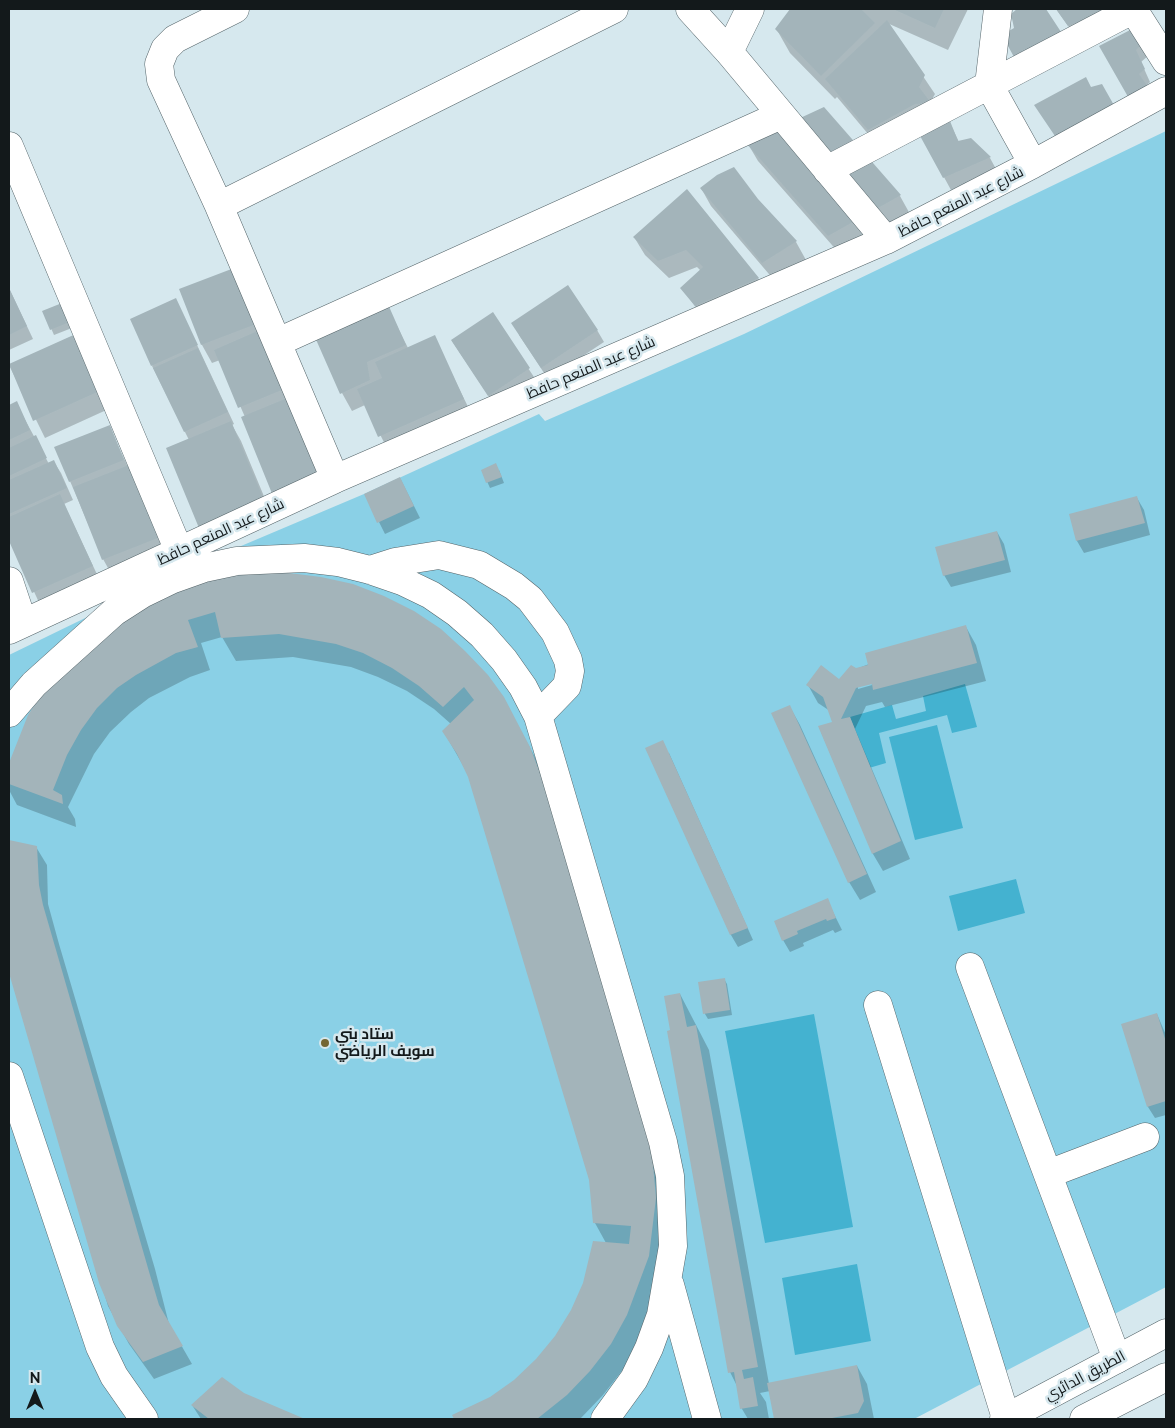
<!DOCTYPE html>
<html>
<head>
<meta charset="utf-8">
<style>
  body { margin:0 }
  #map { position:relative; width:1175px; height:1428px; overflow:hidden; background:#d6e8ee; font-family:Raleway,sans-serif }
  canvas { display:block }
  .frame { position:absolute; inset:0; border:10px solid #13191b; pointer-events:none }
  .north { position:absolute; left:10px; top:1368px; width:50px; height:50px; -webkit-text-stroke:4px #d6e8ee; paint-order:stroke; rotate:0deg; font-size:14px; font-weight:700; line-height:20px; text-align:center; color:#13191b }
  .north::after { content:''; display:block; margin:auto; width:18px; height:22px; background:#13191b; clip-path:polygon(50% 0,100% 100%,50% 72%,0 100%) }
</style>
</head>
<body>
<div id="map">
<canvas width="1175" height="1428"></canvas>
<div class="frame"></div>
<div class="north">N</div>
</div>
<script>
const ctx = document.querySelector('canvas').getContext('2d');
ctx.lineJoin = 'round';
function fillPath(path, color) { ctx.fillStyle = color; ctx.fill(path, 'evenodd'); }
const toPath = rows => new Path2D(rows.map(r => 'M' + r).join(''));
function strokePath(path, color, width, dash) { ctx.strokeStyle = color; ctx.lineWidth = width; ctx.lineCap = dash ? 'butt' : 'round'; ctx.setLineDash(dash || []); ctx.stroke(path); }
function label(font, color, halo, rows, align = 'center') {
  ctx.font = font + ' Raleway,Cairo,sans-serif'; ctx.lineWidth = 5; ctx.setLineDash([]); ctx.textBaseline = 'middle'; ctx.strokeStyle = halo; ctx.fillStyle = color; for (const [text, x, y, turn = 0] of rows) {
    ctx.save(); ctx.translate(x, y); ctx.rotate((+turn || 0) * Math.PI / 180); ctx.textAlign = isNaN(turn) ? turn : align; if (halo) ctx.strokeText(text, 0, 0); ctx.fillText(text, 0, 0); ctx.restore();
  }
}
const green = toPath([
  [1166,131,1166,1287,914,1419,9,1419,9,655,182,571,364,494,539,414,545,421,744,334]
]);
const water = toPath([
  [965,684,977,727,952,733,947,715,879,733,886,763,869,768,850,717,892,705,896,719,926,711,923,696],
  [937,725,963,828,915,840,889,737],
  [1016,879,1025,913,958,931,949,896],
  [814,1014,853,1227,765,1243,725,1031],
  [857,1264,871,1341,795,1355,782,1278]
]);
const shadow = toPath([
  [791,9,968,9,948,50,887,23,935,94,930,103,879,147,837,97,835,99,790,53,777,30],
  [1056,9,1111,9,1076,37],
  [1134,30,1149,55,1141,62,1150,82,1146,86,1139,113],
  [823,108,900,196,910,214,839,253,758,161,748,144],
  [950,123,959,142,971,139,990,158,996,169,951,190,921,135],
  [701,188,757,200,796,242,806,260,774,280,711,206],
  [687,191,758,278,768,296,707,323,682,288,701,271,697,267,669,278,645,255,634,237],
  [242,266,299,397,245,417,220,360,212,363,202,345,180,290],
  [9,288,33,339,9,350],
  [176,300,234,424,232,425,241,441,273,518,189,440,152,366],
  [386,304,408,348,434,337,473,417,390,454,365,405,352,411,342,393],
  [44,312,77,326,54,335],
  [492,314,536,380,496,407,452,341],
  [597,330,604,342,548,379,519,335],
  [77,334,113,407,45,438,9,365],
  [16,403,49,464,54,462,61,473,73,500,64,504,102,585,43,611,9,538,9,406],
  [109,426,128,467,177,552,113,577,103,559,56,448],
  [482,470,499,470,504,483,490,488],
  [400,478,420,518,385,534,379,522],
  [1137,498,1144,510,1150,535,1084,553,1077,541,1070,515],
  [997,532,1004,544,1011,572,951,587,944,575],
  [223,578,503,698,543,772,663,1165,661,1280,640,1338,624,1368,603,1395,580,1419,456,1419,454,1416,490,1398,515,1381,537,1360,557,1337,572,1311,606,1243,595,1223,590,1180,469,776,444,732,451,724,434,709,407,691,378,677,351,667,293,657,236,661,222,637,201,643,210,670,190,677,149,698,131,712,110,732,94,754,68,807,75,819,76,827,17,805,9,790,9,767,30,716,191,585],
  [966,627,976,645,986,681,885,707,882,702,866,706,855,729,910,859,883,871,873,854,819,727,834,723,830,711,818,703,808,685,840,681,856,669],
  [871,683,872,685,858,689,858,686],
  [790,707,800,725,876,892,860,900,849,882],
  [647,748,669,753,753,940,738,947,731,935],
  [9,841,36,847,47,865,48,904,59,944,155,1269,169,1324,192,1364,154,1379,129,1344,108,1306,9,970],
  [827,900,842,930,835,933,833,930,803,943,804,946,790,952,783,940],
  [724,979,727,984,732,1015,708,1019,705,1014,700,983],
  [680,994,709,1050,769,1384,857,1366,867,1384,874,1419,776,1419,770,1391,760,1393,766,1402,769,1419,748,1419,742,1409,737,1386,730,1372,672,1031],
  [1157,1014,1166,1035,1166,1115,1155,1118,1148,1107],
  [244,1394,303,1419,201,1419,192,1405]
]);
const building = toPath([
  [790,9,864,9,862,10,875,23,821,76,775,29],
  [893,9,944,9,935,28],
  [1017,9,1046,9,1065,38,1014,57,1002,35,1014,28,1011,14],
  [1056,9,1112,9,1068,26],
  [887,20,925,75,919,87,931,103,915,104,868,130,825,79],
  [1134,28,1143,43,1136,50,1145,69,1139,74,1151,91,1131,102,1099,46],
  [1086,77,1091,87,1102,84,1115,107,1059,142,1034,105],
  [824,107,901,195,828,236,746,143],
  [950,121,958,141,971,138,991,157,943,178,919,134],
  [734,167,758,199,797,241,762,263,700,188,717,175],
  [687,189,759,278,695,306,680,288,703,267,686,250,658,261,633,237],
  [242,265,264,321,201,345,179,289],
  [568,285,598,330,541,368,511,323],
  [9,288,27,326,9,335],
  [176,298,198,345,151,366,130,319],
  [67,301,75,320,50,330,42,311],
  [387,302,406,345,367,362,370,380,340,394,314,335],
  [493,312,530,368,488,396,451,340],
  [269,326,294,385,238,408,214,350],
  [78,333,104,389,33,421,9,364],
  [435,335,464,399,378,437,357,389,382,378,375,362],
  [198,348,228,412,184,432,153,368],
  [297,394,329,473,273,496,241,417],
  [17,401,30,430,9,440,9,405],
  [231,421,264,500,199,528,166,448],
  [110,425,124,460,69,482,54,447],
  [36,435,47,458,9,476,9,448],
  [54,460,67,488,9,514,9,480],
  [139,461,168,534,102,560,73,487],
  [496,463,502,477,486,483,481,470],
  [400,477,414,506,377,523,364,494],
  [60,494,93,566,32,593,9,541,9,517],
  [1137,496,1145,523,1076,541,1069,514],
  [997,531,1005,560,943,576,935,547],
  [255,573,289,573,321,577,353,584,384,596,414,611,441,629,465,651,488,675,504,697,530,747,540,773,651,1141,656,1198,649,1256,627,1315,611,1344,590,1371,567,1395,537,1419,454,1419,452,1415,490,1397,514,1380,536,1359,555,1336,571,1310,583,1283,593,1241,629,1244,631,1226,593,1223,589,1180,468,777,457,754,442,731,474,700,464,687,443,707,419,686,392,668,363,653,336,644,279,634,221,638,215,612,188,620,198,647,176,653,136,675,117,688,97,708,81,730,67,755,53,790,62,795,63,804,9,784,9,763,28,715,48,685,71,658,157,597,223,577],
  [966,625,977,663,873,690,872,684,856,688,841,719,850,717,901,841,872,854,818,726,832,722,823,697,806,685,821,665,839,679,851,665,856,668,868,665,865,653],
  [790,705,867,874,848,883,771,713],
  [663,740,748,928,730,935,645,748],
  [9,840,37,846,39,885,43,905,150,1275,159,1305,183,1346,143,1362,117,1326,99,1283,9,973],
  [828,898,836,918,827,921,826,919,797,931,798,934,782,941,774,921],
  [725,978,730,1010,703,1014,698,982],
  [680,993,687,1027,696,1025,758,1367,742,1370,744,1379,753,1377,758,1406,740,1409,734,1372,728,1373,667,1031,670,1030,664,996],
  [1157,1013,1166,1042,1166,1101,1147,1107,1121,1024],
  [857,1365,864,1401,858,1413,827,1419,774,1419,767,1383],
  [222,1377,244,1393,305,1419,209,1419,191,1405]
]);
const minor = toPath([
  [235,9,175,39,165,49,159,64,161,80,219,206,335,479],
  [690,9,729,52,886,240],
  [998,9,989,85,1033,164],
  [1133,9,1166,61],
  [729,52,750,9],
  [9,146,179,551],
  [827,170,1134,9],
  [219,206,614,9],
  [278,342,781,115],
  [370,570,395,562,439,555,479,565,514,586,530,599,555,632,568,660,570,671,567,686,538,716],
  [9,581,23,623],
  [9,630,335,479,886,240,1033,164,1166,91],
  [9,713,34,684,114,612,142,594,173,579,204,568,237,561,304,558,338,562,370,570,402,581,431,595,457,613,482,635,504,660,523,687,538,716,663,1142,670,1176,673,1246,661,1315,649,1348,634,1379,605,1419],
  [970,967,1117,1359],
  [878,1005,1006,1418],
  [9,1076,100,1347,114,1376,144,1419],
  [1048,1174,1145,1137],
  [670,1285,707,1419]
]);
const highway = toPath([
  [1004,1419,1166,1333],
  [1084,1419,1166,1377]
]);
const markers = [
  [325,1043,5,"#746633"]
];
const streetNames = [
  ["شارع عبد المنعم حافظ",961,202,-27],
  ["شارع عبد المنعم حافظ",591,368,-23],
  ["شارع عبد المنعم حافظ",221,532,-25],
  ["الطريق الدائري",1085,1376,-28]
];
const poiNames = [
  ["ستاد بني",335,1034],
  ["سويف الرياضي",335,1051]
];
fillPath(green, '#8ad0e6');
fillPath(water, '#44b2d0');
fillPath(shadow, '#0003');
fillPath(building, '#a3b4ba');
strokePath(minor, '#546469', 29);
strokePath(highway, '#546469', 29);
strokePath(minor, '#fff', 28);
strokePath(highway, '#fff', 28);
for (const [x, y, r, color] of markers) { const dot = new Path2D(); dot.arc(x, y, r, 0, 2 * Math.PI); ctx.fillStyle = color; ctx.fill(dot); strokePath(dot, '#d6e8ee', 2); }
label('15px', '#13191b', '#d6e8ee', streetNames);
label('bold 15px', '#13191b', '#d6e8ee', poiNames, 'left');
</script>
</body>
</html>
